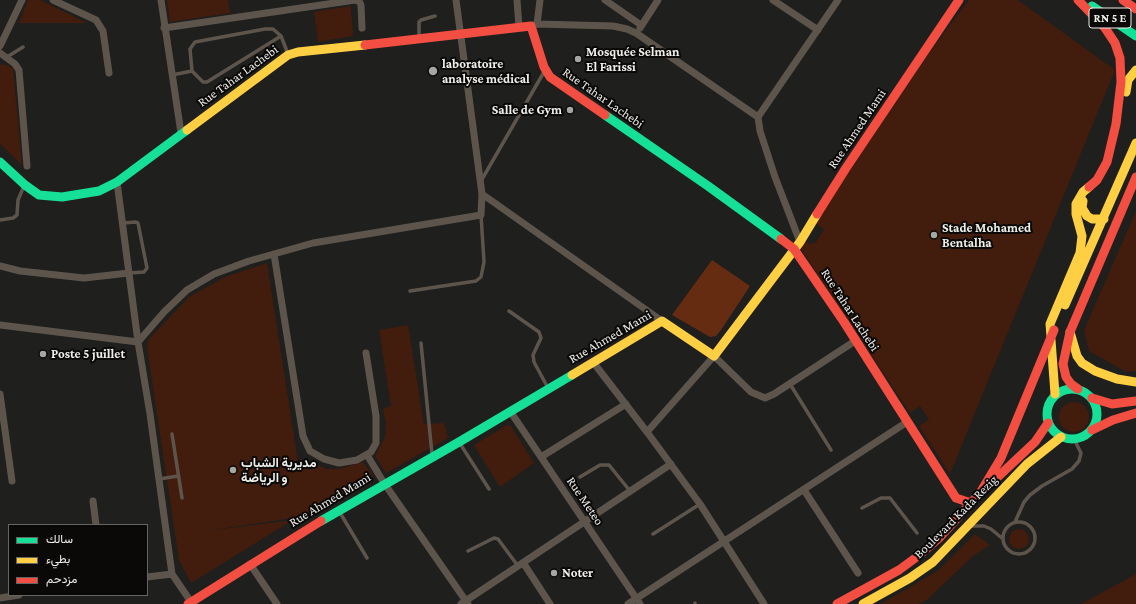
<!DOCTYPE html>
<html>
<head>
<meta charset="utf-8">
<style>
  body { margin:0 }
  #map { position:relative; width:1136px; height:604px; overflow:hidden; background:#1f1f1d; font-family:"Crimson Pro",Vazirmatn,serif }
  canvas { display:block }
  .legend { position:absolute; left:8px; top:524px; width:140px; height:72px; box-sizing:border-box; background:#0a0908; border:1px solid #656563; margin:0; padding:5px 7px; list-style:none; font-size:12px; color:#eeeeeb }
  .legend li { display:flex; align-items:center; gap:8px; height:20px }
  .legend b { width:20px; border:1px solid #656563 }
</style>
</head>
<body>
<div id="map">
<canvas width="1136" height="604"></canvas>
<ul class="legend">
<li><b style="height:5px;background:#16e098"></b>سالك</li>
<li><b style="height:5px;background:#ffcf43"></b>بطيء</li>
<li><b style="height:5px;background:#f24e42"></b>مزدحم</li>
</ul>
</div>
<script>
const ctx = document.querySelector('canvas').getContext('2d');
ctx.lineJoin = 'round';
function fillPath(path, color) { ctx.fillStyle = color; ctx.fill(path, 'evenodd'); }
const toPath = rows => new Path2D(rows.map(r => 'M' + r).join(''));
function strokePath(path, color, width, dash) { ctx.strokeStyle = color; ctx.lineWidth = width; ctx.lineCap = dash ? 'butt' : 'round'; ctx.setLineDash(dash || []); ctx.stroke(path); }
function label(font, color, halo, rows, align = 'center') {
  ctx.font = font + ' "Crimson Pro",Vazirmatn,serif'; ctx.lineWidth = 4; ctx.setLineDash([]); ctx.textBaseline = 'middle'; ctx.strokeStyle = halo; ctx.fillStyle = color; for (const [text, x, y, turn = 0] of rows) {
    ctx.save(); ctx.translate(x, y); ctx.rotate((+turn || 0) * Math.PI / 180); ctx.textAlign = isNaN(turn) ? turn : align; if (halo) ctx.strokeText(text, 0, 0); ctx.fillText(text, 0, 0); ctx.restore();
  }
}
const green = toPath([
  [28,0,40,0,87,23,19,23],
  [167,0,228,0,230,13,170,22],
  [969,0,1018,0,1115,70,950,474,919,426,929,419,920,406,910,413,799,246,803,240,810,244,818,242,816,241,824,230,815,222,930,52],
  [351,6,353,36,318,42,314,12],
  [3,64,13,68,22,165,0,144,0,65],
  [1136,211,1136,371,1126,372,1089,351,1084,330],
  [267,263,298,462,308,461,327,469,339,469,363,462,373,476,306,516,206,531,293,520,191,583,179,560,147,347,148,340,189,297,225,277],
  [408,325,424,424,444,423,448,438,386,473,375,456,385,437,386,424,383,409,391,406,379,330],
  '1059 417a15 15 0 1 1 30 0a15 15 0 1 1-30 0Z',
  [507,425,511,426,534,463,500,487,474,445],
  '1009 539a10 10 0 1 1 20 0a10 10 0 1 1-20 0Z',
  [975,534,990,545,973,556,928,599,919,604,881,604,939,570],
  [1136,574,1136,604,1081,604]
]);
const forest = toPath([
  [712,260,750,286,721,330,716,336,710,337,672,315]
]);
const lane = toPath([
  [419,38,419,22,421,20,435,16],
  [7,57,23,47],
  [192,71,190,49,195,42,265,29,273,29,281,36,288,54],
  [172,75,192,71,203,82,207,82,281,36],
  [481,181,544,72],
  [0,220,13,218,17,215,18,200,24,186],
  [123,223,136,222,138,223,147,268,144,272,129,273],
  [410,291,476,281,481,277,484,262,481,215],
  [509,311,539,332,541,338,533,355,534,362,548,388],
  [421,343,432,454],
  [790,384,831,450],
  [172,434,182,498],
  [459,442,489,489],
  [580,477,600,465,609,465,630,491],
  [159,479,178,476],
  [862,508,881,498,890,498,917,533],
  [339,511,367,558],
  [1015,522,1024,502,1030,495,1042,486,1072,469,1079,461,1081,453,1074,439],
  '1003 538a16 16 0 1 1 32 0a16 16 0 1 1-32 0Z',
  [972,526,984,526,991,529,1003,539],
  [653,534,700,504],
  [468,551,494,538,498,539,518,566],
  [695,604,695,603]
]);
const street = toPath([
  [53,0,96,20,103,31,109,73],
  [161,0,181,133],
  [517,0,519,27],
  [605,0,641,25],
  [773,0,818,30],
  [537,24,540,0],
  [531,26,537,24,613,26,627,29,636,33,758,117,760,131,775,177,800,242],
  [164,28,355,0,359,1,361,5,362,28],
  [640,28,658,0],
  [0,46,22,0],
  [0,53,15,64,19,70,27,166],
  [758,117,838,0],
  [117,182,138,342,150,414,172,574,191,602],
  [482,194,662,321],
  [274,254,303,436,310,451,324,459,339,463,357,460,371,452,376,443,376,416,366,353],
  [0,266,20,271,84,278,129,273],
  [0,325,138,342,164,312,187,290,214,274,249,261,313,243,481,215,482,194,456,0],
  [593,362,647,432,700,504,764,604],
  [0,394,12,481],
  [510,411,640,604],
  [647,432,714,356,751,392,765,398,774,394,855,341],
  [367,455,384,483,468,604],
  [541,457,626,404],
  [804,490,858,573],
  [93,501,96,525],
  [250,564,277,604],
  [524,564,550,604],
  [147,577,172,574],
  [0,598,19,595],
  [461,604,671,464],
  [628,604,907,422]
]);
const fast = toPath([
  [1092,6,1136,36],
  [605,115,708,186,781,239],
  [0,162,25,185,39,195,62,197,99,191,117,182,187,130],
  '1047 414a25 25 0 1 1 50 0a25 25 0 1 1-50 0Z',
  [321,521,459,442,572,375]
]);
const slow = toPath([
  [1126,92,1128,80,1136,70],
  [187,130,288,55,298,52,365,45],
  [1083,201,1082,208,1087,216,1092,219,1104,219],
  [1065,305,1136,143],
  [1070,332,1077,356,1082,363,1095,371,1117,379,1136,382],
  [1051,336,1050,324,1080,253,1082,236,1076,214,1076,204,1083,192,1089,187],
  [1051,340,1055,394],
  [572,375,662,321,714,356,800,242,817,214],
  [863,604,910,578,933,562,1027,464,1061,437]
]);
const jam = toPath([
  [1078,0,1105,28,1115,43,1120,58,1121,82,1116,124,1107,162,1097,180,1089,187],
  [1123,0,1136,9],
  [365,45,531,26,544,67,550,77,605,115],
  [817,214,846,168,959,0],
  [781,239,794,249,844,322,956,498,971,503],
  [1078,389,1071,384,1066,377,1063,364,1070,332,1136,177],
  [1092,398,1112,404,1136,401],
  [1092,430,1113,420,1136,413],
  [986,488,1035,442,1048,423],
  [188,604,321,521],
  [837,604,899,570,918,556,940,537,980,493,1001,458,1054,330]
]);
const markers = [
  [578,59,4,"#a6a6a3"],
  [433,71,5,"#a6a6a3"],
  [570,110,4,"#a6a6a3"],
  [934,235,4,"#a6a6a3"],
  [43,354,4,"#a6a6a3"],
  [233,470,4,"#a6a6a3"],
  [554,573,4,"#a6a6a3"]
];
const shields = [
  [1110,18,42]
];
const shieldNames = [
  ["RN 5 E",1110,18]
];
const poiNames = [
  ["Mosquée Selman",586,52],
  ["El Farissi",586,67],
  ["laboratoire",442,64],
  ["analyse médical",442,79],
  ["Salle de Gym",562,110,"right"],
  ["Stade Mohamed",942,228],
  ["Bentalha",942,243],
  ["Poste 5 juillet",51,354],
  ["مديرية الشباب",241,463],
  ["و الرياضة",241,478],
  ["Noter",562,573]
];
const streetNames = [
  ["Rue Tahar Lachebi",238,76,-36],
  ["Rue Tahar Lachebi",603,98,35],
  ["Rue Ahmed Mami",857,129,-56],
  ["Rue Tahar Lachebi",850,310,57],
  ["Rue Ahmed Mami",610,337,-30],
  ["Rue Ahmed Mami",330,500,-31],
  ["Rue Meteo",585,501,56],
  ["Boulevard Kada Rezig",956,517,-45]
];
fillPath(green, '#421c0d');
fillPath(forest, '#652c11');
strokePath(lane, '#5d554c', 3.5);
strokePath(street, '#5d554c', 7);
strokePath(fast, '#16e098', 9);
strokePath(slow, '#ffcf43', 9);
strokePath(jam, '#f24e42', 9);
for (const [x, y, r, color] of markers) { const dot = new Path2D(); dot.arc(x, y, r, 0, 2 * Math.PI); ctx.fillStyle = color; ctx.fill(dot); strokePath(dot, '#0a0908', 1.5); }
for (const [x, y, w] of shields) { const box = new Path2D(); box.roundRect(x - w / 2, y - 10, w, 20, 3); ctx.fillStyle = '#0a0908'; ctx.fill(box); strokePath(box, '#eeeeeb', 1); }
label('bold 12px', '#eeeeeb', null, shieldNames);
label('bold 13px', '#eeeeeb', '#0a0908', poiNames, 'left');
label('13px', '#eeeeeb', '#0a0908', streetNames);
</script>
</body>
</html>
